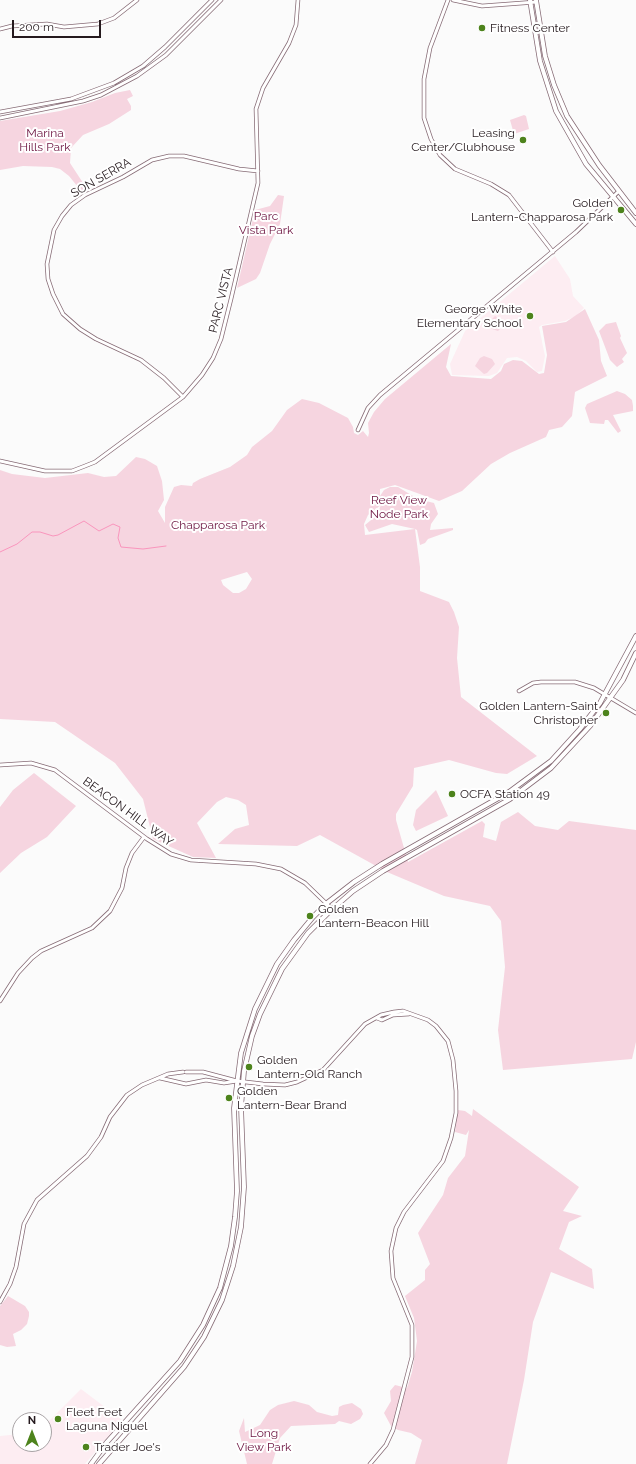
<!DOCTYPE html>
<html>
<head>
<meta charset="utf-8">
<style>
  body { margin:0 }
  #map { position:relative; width:636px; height:1464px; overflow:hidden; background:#fbfbfb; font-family:Raleway,sans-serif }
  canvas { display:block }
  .north { position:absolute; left:12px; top:1412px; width:40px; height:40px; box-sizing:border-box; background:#fff; border:1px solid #a8a3a5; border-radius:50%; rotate:0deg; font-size:11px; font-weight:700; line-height:16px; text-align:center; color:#251a1e }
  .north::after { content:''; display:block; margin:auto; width:14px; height:18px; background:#4d831c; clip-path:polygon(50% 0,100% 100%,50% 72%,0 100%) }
  .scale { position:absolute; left:12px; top:20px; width:89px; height:18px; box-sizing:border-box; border:2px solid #251a1e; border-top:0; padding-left:5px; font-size:12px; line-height:14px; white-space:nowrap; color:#251a1e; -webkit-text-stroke:3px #fff; paint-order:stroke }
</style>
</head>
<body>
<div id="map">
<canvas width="636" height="1464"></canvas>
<div class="north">N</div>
<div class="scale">200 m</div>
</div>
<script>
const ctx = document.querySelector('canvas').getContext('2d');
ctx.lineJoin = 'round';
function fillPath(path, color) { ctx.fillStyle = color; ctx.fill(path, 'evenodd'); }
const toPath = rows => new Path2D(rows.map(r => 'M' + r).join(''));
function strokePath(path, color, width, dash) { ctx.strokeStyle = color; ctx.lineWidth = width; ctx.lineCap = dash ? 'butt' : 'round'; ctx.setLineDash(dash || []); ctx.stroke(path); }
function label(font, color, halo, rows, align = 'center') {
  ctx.font = font + ' Raleway,sans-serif'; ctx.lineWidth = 4; ctx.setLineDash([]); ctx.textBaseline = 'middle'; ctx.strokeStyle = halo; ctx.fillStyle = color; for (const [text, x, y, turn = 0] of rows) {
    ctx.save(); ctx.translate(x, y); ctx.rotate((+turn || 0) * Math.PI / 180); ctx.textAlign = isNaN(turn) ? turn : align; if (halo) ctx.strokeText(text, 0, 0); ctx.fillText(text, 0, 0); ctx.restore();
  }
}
const built = toPath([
  [555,256,570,279,573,296,584,308,576,316,565,321,542,325,539,327,545,356,542,371,537,372,526,361,517,357,507,358,497,373,489,376,452,375,450,364,465,331],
  [81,1389,122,1420,85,1464,0,1464,0,1436,20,1434,20,1444,44,1444,44,1426]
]);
const green = toPath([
  [130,90,133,96,127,99,131,106,131,110,109,124,83,135,71,148,70,163,87,189,82,192,69,176,60,169,52,167,23,166,0,170,0,121,60,111,92,102,115,93],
  [524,115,526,116,529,129,514,134,510,120],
  [278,195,284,196,280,224,270,244,260,273,256,279,237,288,255,210,270,206],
  [585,309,599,340,601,361,607,376,575,392,572,416,562,427,549,430,546,437,510,453,491,464,462,491,439,501,395,485,380,489,380,496,384,490,390,487,398,487,418,499,434,503,438,514,431,524,430,530,453,528,453,530,428,539,425,543,420,545,417,530,415,529,420,567,420,591,449,602,454,612,459,627,457,658,461,697,537,756,507,774,496,773,449,760,414,768,413,786,396,814,396,820,408,862,482,821,485,824,483,837,496,841,501,822,518,812,535,826,558,830,569,821,636,830,636,1042,632,1059,503,1070,498,1030,505,967,501,921,490,906,444,896,387,872,320,835,297,846,218,844,235,829,249,825,246,805,238,800,226,797,217,802,197,823,216,858,193,857,153,839,143,799,115,763,55,722,0,719,0,470,12,474,45,478,88,473,104,477,116,476,136,457,145,459,157,466,162,481,164,500,158,511,165,523,165,507,174,487,181,485,192,486,193,483,200,479,230,467,247,455,252,447,272,431,287,410,302,399,319,403,348,418,353,427,354,433,358,435,363,431,368,437,369,433,368,423,374,412,385,399,451,344,446,367,451,376,491,379,501,371,504,364,513,360,522,361,539,374,544,373,547,355,542,326,566,322],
  [381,505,376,516,365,525,369,532,392,524,415,529,365,535,364,524,368,515],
  [247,572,252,579,246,589,239,593,233,593,223,585,221,580],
  [495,316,506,323,498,331,492,329,488,323],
  [616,322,621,336,620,338,627,353,622,359,624,362,617,367,610,360,599,331,606,324],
  [484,356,492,359,495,364,487,373,484,374,475,366,480,358],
  [617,391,625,394,632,400,633,406,633,411,613,415,621,431,618,433,608,420,605,420,604,424,590,423,585,408,587,404],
  [34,773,76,806,47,837,21,853,0,873,0,807,13,790],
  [436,790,448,816,416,831,413,825,416,810],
  [473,1109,579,1187,563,1211,582,1216,569,1222,559,1249,592,1269,594,1289,551,1272,533,1322,524,1380,507,1464,415,1464,422,1440,411,1433,398,1430,391,1426,384,1413,391,1401,390,1391,395,1385,407,1388,412,1372,417,1341,414,1318,405,1296,425,1280,425,1270,430,1264,418,1233,443,1195,448,1178,465,1156,469,1130,466,1135,455,1132,458,1110,465,1111,472,1116],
  [8,1296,25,1306,29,1312,29,1316,27,1324,21,1330,13,1334,16,1346,7,1347,0,1345,0,1306],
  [294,1401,309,1405,317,1412,332,1416,338,1415,339,1407,343,1405,352,1403,361,1409,363,1414,360,1419,351,1424,339,1421,335,1424,291,1426,280,1438,272,1464,247,1464,239,1431,244,1418,245,1432,260,1425,270,1410,278,1405]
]);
const stream = toPath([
  [0,552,17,544,32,532,40,532,53,536,58,535,84,521,99,531,113,524,120,527,118,538,121,547,143,549,166,546]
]);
const minor = toPath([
  [448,0,430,48,424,79,424,118,431,139,440,155,455,169,491,184,509,195,553,252],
  [453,0,482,6,536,2],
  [0,29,12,26,47,24,64,27,98,24,114,18,137,0],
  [0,112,71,99,114,83,143,66,165,47,212,0],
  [0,118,83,101,101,95,137,76,166,55,221,0],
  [183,397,164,378,141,360,96,339,80,329,63,314,53,294,48,279,47,264,54,230,62,216,71,205,85,195,123,177,152,160,169,156,184,156,239,169,258,171],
  [358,430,368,408,380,395,576,232,618,192],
  [0,461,45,471,72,471,85,466,95,462,183,397,202,375,213,358,221,339,231,299,258,183,256,109,263,88,289,43,296,25,298,0],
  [519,691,533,683,541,682,575,682,594,688,636,713],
  [0,765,31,763,55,770,147,839,171,854,191,860,256,864,281,869,305,883,332,909],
  [0,1001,18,973,32,958,41,951,92,928,110,911,122,888,126,868,132,853,144,837],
  [377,1018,382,1020,393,1015,409,1014],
  [186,1072,203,1072,237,1081,263,1084,285,1085,297,1082,323,1070,365,1024,381,1015,394,1012,403,1011,428,1020,436,1026,448,1041,453,1060,456,1091,456,1113,451,1138,443,1161,404,1212,396,1228,391,1251,393,1278,412,1325,412,1357,393,1430,386,1445,370,1464],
  [160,1078,186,1084,206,1080,224,1083,237,1081],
  [0,1302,10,1284,16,1267,24,1224,37,1200,87,1156,101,1137,110,1117,127,1095,142,1085,168,1074,183,1072]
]);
const major = toPath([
  [530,0,540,61,556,111,586,164,636,224],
  [536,0,545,56,554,85,567,116,599,165,636,213],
  [91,1464,107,1442,180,1361,203,1325,220,1288,231,1246,235,1217,237,1191,234,1108,241,1053,255,1009,277,964,294,940,313,917,327,903,354,882,382,864,509,792,551,761,580,729,600,703,636,636],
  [99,1464,184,1367,204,1337,222,1300,233,1266,241,1227,244,1187,241,1107,244,1071,252,1036,260,1014,282,969,308,933,328,913,353,891,383,871,510,799,551,768,590,726,623,680,636,653]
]);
const markers = [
  [482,28,4,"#4d831c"],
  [523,140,4,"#4d831c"],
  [621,210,4,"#4d831c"],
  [530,316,4,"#4d831c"],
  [606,713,4,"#4d831c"],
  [452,794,4,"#4d831c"],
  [310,916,4,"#4d831c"],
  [249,1067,4,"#4d831c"],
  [229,1098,4,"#4d831c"],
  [58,1419,4,"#4d831c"],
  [86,1447,4,"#4d831c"]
];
const poiNames = [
  ["Fitness Center",490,28],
  ["Leasing",515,133,"right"],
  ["Center/Clubhouse",515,147,"right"],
  ["Golden",613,203,"right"],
  ["Lantern-Chapparosa Park",613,217,"right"],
  ["George White",522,309,"right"],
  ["Elementary School",522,323,"right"],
  ["Golden Lantern-Saint",598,706,"right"],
  ["Christopher",598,720,"right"],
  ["OCFA Station 49",460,794],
  ["Golden",318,909],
  ["Lantern-Beacon Hill",318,923],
  ["Golden",257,1060],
  ["Lantern-Old Ranch",257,1074],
  ["Golden",237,1091],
  ["Lantern-Bear Brand",237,1105],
  ["Fleet Feet",66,1412],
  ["Laguna Niguel",66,1426],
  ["Trader Joe's",94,1447]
];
const parkNames = [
  ["Marina",45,133],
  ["Hills Park",45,147],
  ["Parc",266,216],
  ["Vista Park",266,230],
  ["Reef View",399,500],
  ["Node Park",399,514],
  ["Chapparosa Park",218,525],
  ["Long",264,1433],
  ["View Park",264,1447]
];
const streetNames = [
  ["SON SERRA",101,178,-30],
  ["PARC VISTA",221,300,-76],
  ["BEACON HILL WAY",128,812,36]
];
fillPath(built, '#fdedf2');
fillPath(green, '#f6d5e0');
strokePath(stream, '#fa95bd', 1);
strokePath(minor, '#866b75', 4.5);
strokePath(major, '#866b75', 5.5);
strokePath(minor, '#fff', 3);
strokePath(major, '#fff', 4);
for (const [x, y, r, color] of markers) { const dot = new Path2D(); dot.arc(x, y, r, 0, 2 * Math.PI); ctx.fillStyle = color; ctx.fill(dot); strokePath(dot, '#fff', 1.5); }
label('12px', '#251a1e', '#fff', poiNames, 'left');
label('12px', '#6c1440', '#fff', parkNames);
label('12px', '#251a1e', '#fff', streetNames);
</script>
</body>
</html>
